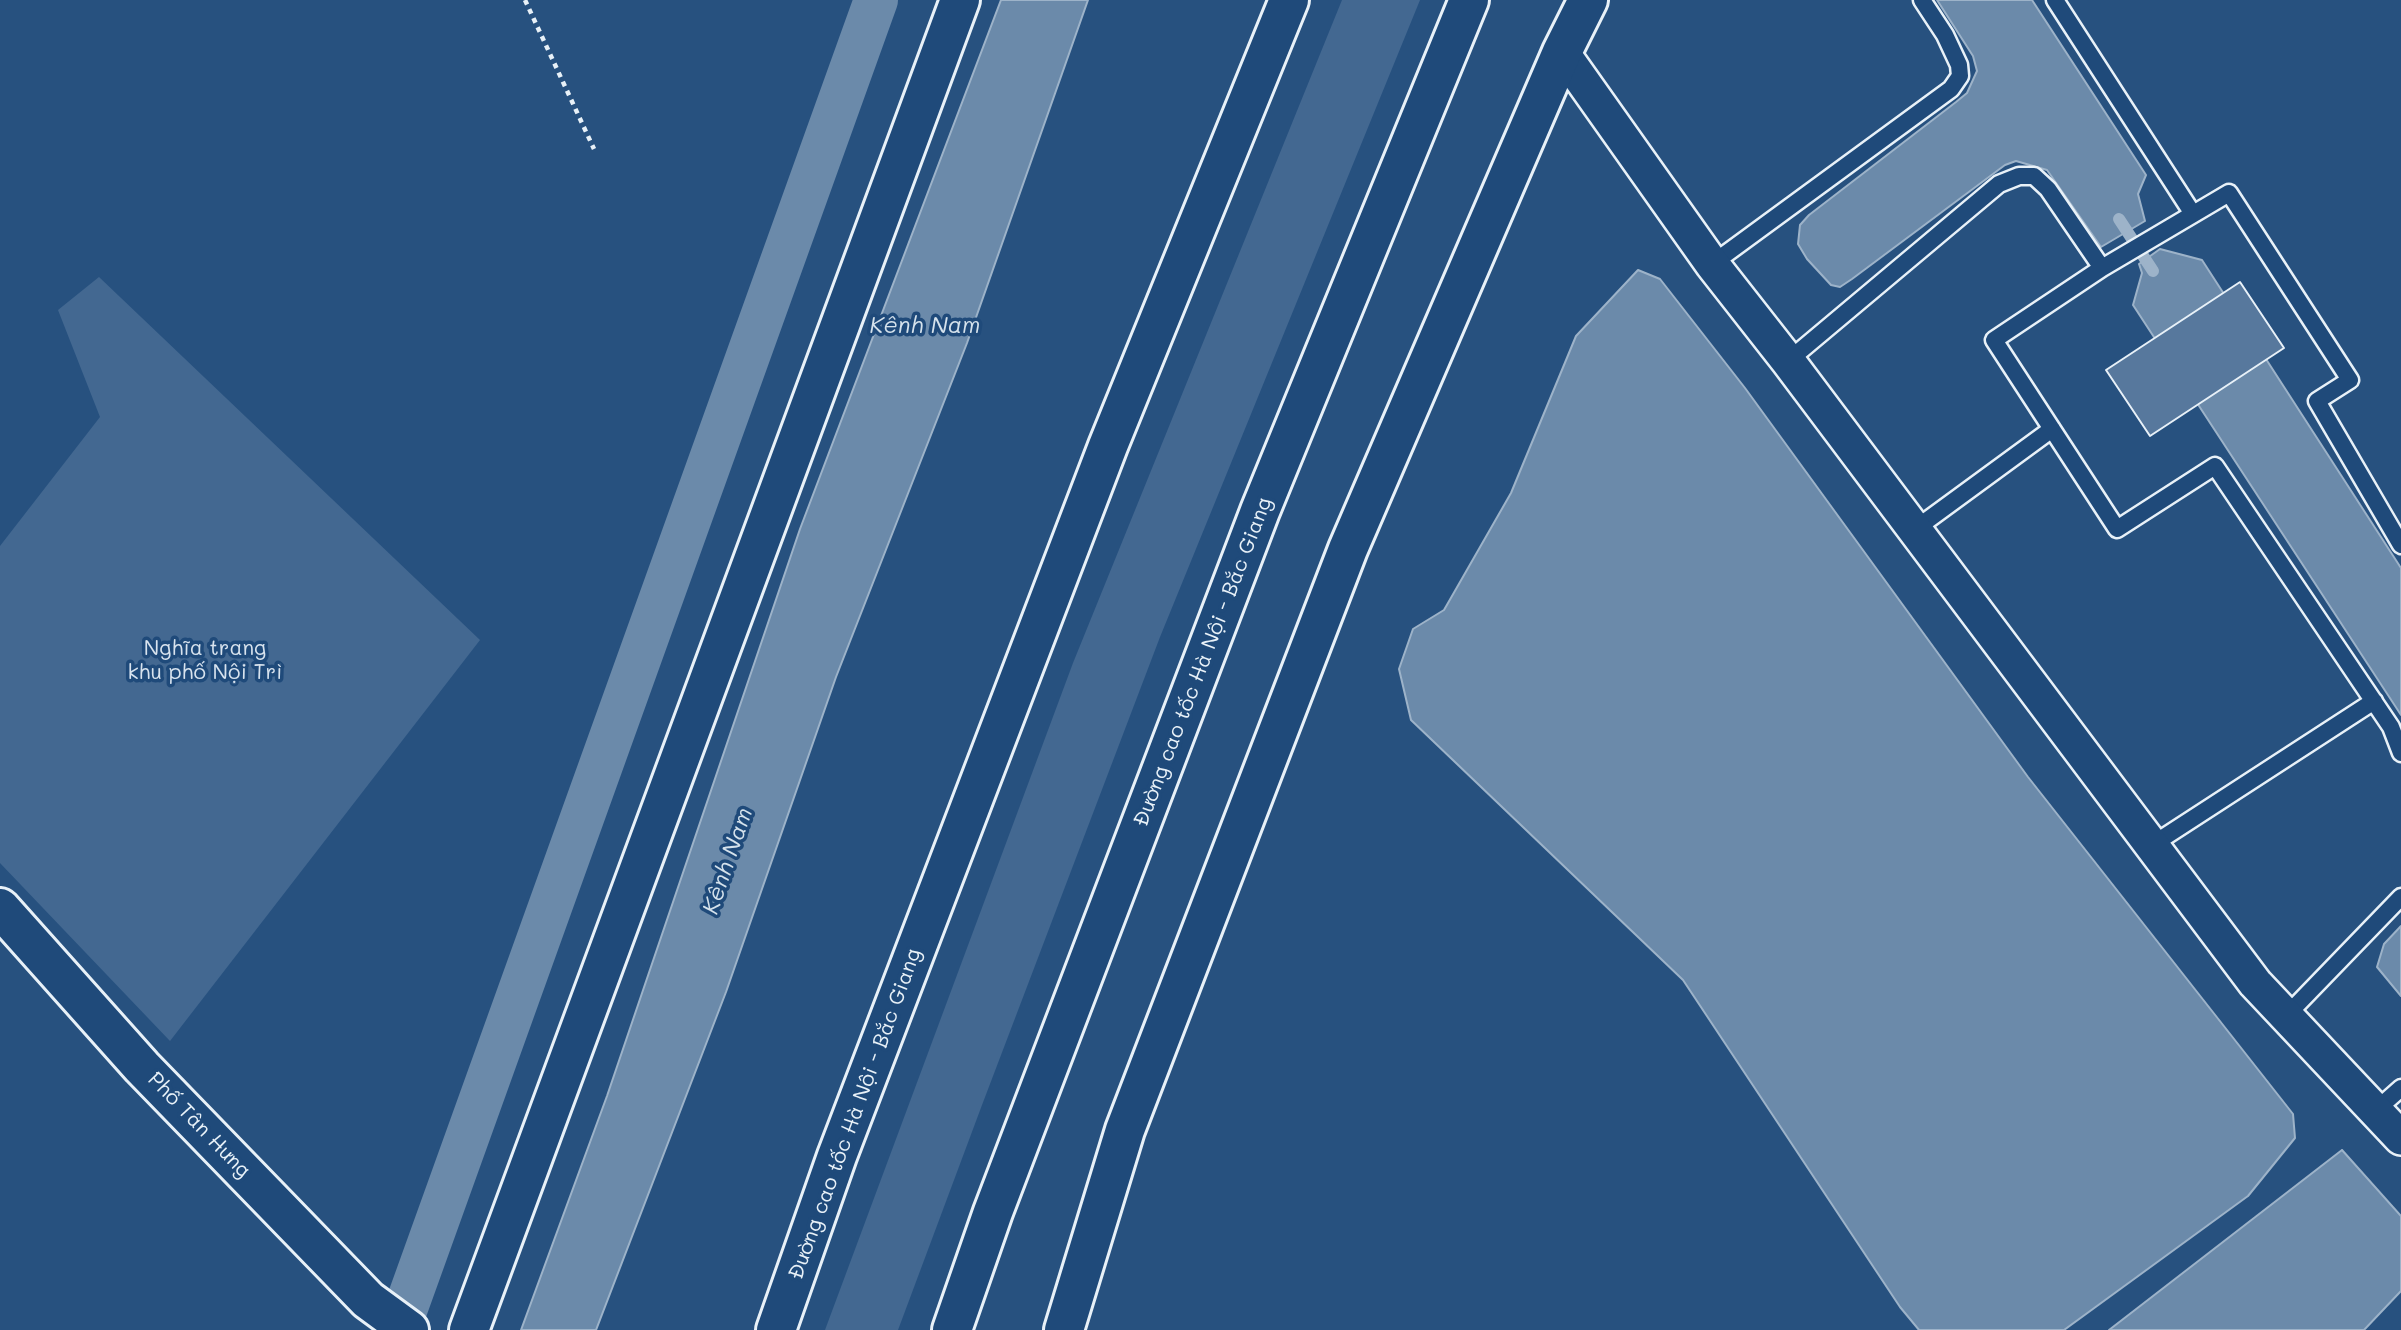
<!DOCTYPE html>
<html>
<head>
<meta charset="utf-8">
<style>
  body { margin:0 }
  canvas { display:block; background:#27517f }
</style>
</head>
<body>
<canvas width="2401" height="1330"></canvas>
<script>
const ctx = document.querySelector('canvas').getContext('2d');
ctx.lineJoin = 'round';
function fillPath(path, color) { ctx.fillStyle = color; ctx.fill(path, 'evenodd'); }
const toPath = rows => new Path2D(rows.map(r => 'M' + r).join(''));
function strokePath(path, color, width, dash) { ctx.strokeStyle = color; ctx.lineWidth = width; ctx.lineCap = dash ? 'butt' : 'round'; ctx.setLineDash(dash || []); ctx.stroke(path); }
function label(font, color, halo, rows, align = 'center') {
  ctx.font = font + ' Mali,sans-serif'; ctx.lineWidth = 7; ctx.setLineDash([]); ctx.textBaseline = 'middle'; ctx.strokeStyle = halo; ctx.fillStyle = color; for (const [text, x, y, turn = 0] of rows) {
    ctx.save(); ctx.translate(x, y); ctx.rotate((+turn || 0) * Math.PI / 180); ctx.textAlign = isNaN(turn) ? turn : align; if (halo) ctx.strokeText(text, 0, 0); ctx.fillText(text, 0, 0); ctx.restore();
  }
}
const green = toPath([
  [1342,0,1420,0,1160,637,982,1105,898,1330,825,1330,1073,663],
  [99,277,480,640,170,1041,0,863,0,546,100,417,58,310]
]);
const water = toPath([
  [1001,0,1088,0,967,343,836,677,726,992,596,1330,521,1330,607,1096,800,529,1001,0],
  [1937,0,2032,0,2146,175,2138,194,2145,221,2101,247,2047,170,2016,161,2005,165,1852,279,1840,287,1831,285,1807,259,1798,244,1800,225,1809,215,1956,102,1967,93,1977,71,1973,56,1937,0],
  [2160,249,2202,260,2401,568,2401,715,2133,305,2142,273,2139,264,2160,249],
  [1638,270,1660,279,1745,388,2028,777,2293,1114,2295,1138,2248,1196,2064,1330,1919,1330,1900,1307,1683,980,1411,720,1399,669,1413,629,1444,610,1511,493,1576,336,1638,270],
  [2401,926,2401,996,2377,967,2384,944,2401,926],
  [2342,1150,2401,1216,2401,1291,2364,1330,2109,1330,2342,1150]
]);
const stream = toPath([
  [2119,219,2153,271]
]);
const canal = toPath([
  [398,1330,876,0]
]);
const building = toPath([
  [2240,282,2284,348,2150,436,2106,370,2240,282]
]);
const path = toPath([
  [525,0,594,149]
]);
const lane = toPath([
  [2055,0,2193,214],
  [1712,264,1951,89,1960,76,1959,65,1945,35,1922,0],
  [2102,268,2229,193,2350,380,2317,401,2401,545],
  [1788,361,1999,184,2019,176,2034,176,2048,189,2102,268,1994,340,2117,529,2215,466,2391,727,2401,753],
  [1914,530,2052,429],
  [2152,845,2374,701],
  [2286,1016,2401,897],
  [2375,1111,2401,1088]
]);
const street = toPath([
  [1562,52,1712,264,1788,361,2255,983,2401,1138]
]);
const secondary = toPath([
  [0,908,142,1067,368,1300,409,1330],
  [469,1330,960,0],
  [1064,1330,1125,1130,1348,549,1562,52,1588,0]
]);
const highway = toPath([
  [776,1330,837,1156,1108,446,1289,0],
  [952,1330,993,1212,1260,511,1469,0]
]);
const parkNames = [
  ["Nghĩa trang",205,649],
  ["khu phố Nội Trì",205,673]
];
const streetNames = [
  ["Đường cao tốc Hà Nội - Bắc Giang",1203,662,-69],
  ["Đường cao tốc Hà Nội - Bắc Giang",855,1114,-70],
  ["Phố Tân Hưng",199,1125,46]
];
const waterNames = [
  ["Kênh Nam",925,326],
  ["Kênh Nam",728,861,-71]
];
fillPath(green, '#436891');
fillPath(water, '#6b8aaa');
strokePath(water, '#9db3c9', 2);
strokePath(stream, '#9db3c9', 12);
strokePath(canal, '#6b8aaa', 44);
fillPath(building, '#57789d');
strokePath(building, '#e8f1f8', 2);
strokePath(lane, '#e8f1f8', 21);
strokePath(street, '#e8f1f8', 38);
strokePath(secondary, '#e8f1f8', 44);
strokePath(highway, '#e8f1f8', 44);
strokePath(path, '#e8f1f8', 4.5, [5, 5]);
strokePath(lane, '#1f4a7a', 16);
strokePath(street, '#1f4a7a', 33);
strokePath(secondary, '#1f4a7a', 38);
strokePath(highway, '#1f4a7a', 38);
label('21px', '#d8e3ee', '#1f4a7a', parkNames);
label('21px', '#e8f1f8', '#1f4a7a', streetNames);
label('italic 23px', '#d5e2ec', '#1f4a7a', waterNames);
</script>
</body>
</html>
